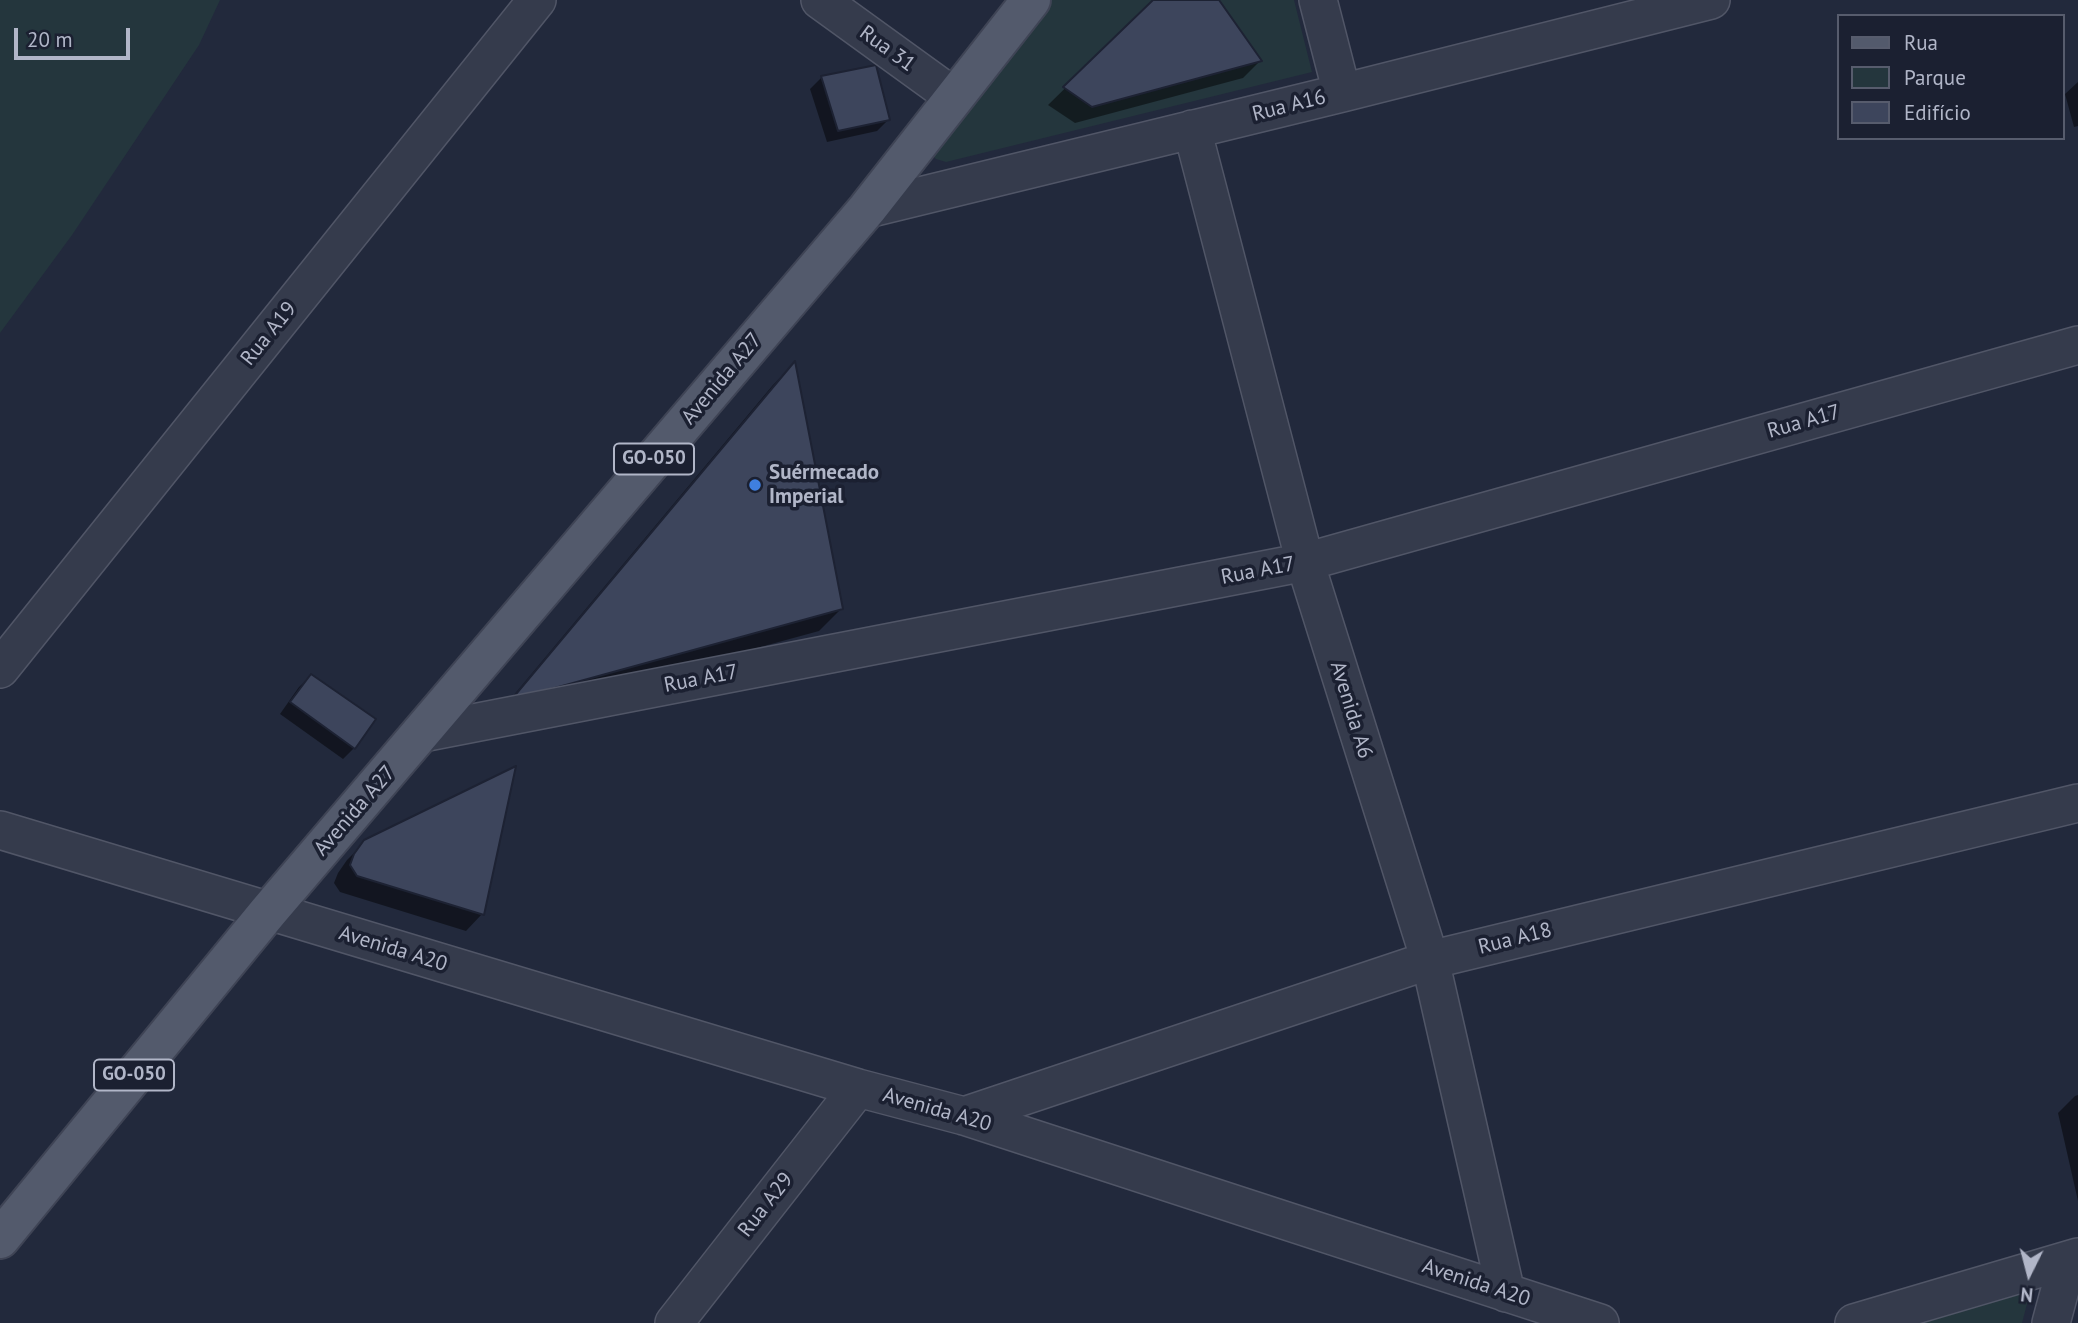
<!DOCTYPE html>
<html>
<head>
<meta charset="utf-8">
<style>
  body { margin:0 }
  #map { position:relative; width:2078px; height:1323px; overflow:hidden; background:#22293c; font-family:"PT Sans",sans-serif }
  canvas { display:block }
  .legend { position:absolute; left:1837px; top:14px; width:228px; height:126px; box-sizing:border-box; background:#1b2031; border:2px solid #575c6d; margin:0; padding:9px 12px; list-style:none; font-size:21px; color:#b1b6c8 }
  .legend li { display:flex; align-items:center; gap:14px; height:35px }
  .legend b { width:35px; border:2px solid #575c6d }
  .north { position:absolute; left:1994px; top:1239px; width:70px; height:70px; -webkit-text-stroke:5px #1b2031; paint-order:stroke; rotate:186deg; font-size:19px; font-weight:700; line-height:28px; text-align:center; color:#b1b6c8 }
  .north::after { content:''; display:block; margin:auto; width:24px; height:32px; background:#b1b6c8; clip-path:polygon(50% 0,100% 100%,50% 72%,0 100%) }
  .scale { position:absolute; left:14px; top:28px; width:116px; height:32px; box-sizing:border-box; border:4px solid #b1b6c8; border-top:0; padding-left:9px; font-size:21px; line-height:24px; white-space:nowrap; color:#b1b6c8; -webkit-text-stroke:5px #1b2031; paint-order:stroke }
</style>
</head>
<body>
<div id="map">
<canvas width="2078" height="1323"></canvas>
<ul class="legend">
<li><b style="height:9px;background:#535a6c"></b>Rua</li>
<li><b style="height:19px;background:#24363d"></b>Parque</li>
<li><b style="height:19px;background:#3d455c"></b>Edifício</li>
</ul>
<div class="north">N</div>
<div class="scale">20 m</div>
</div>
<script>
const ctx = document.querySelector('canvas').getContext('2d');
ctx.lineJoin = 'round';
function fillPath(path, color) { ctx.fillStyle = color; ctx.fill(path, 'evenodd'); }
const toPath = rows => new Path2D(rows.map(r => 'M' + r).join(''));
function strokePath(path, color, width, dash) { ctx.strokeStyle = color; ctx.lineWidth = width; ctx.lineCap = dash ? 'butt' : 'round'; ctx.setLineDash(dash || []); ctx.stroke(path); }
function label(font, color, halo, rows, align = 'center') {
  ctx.font = font + ' "PT Sans",sans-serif'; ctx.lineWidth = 7; ctx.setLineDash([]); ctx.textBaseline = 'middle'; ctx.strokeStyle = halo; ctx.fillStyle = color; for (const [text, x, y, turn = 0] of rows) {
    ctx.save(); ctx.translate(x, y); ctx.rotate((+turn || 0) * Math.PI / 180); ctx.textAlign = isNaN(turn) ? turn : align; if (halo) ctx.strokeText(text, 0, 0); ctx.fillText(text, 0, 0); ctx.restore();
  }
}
const green = toPath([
  [0,0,220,0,199,45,72,235,0,333],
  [1043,0,1294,0,1312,72,946,162,936,159,926,149],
  [2017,1287,2029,1296,2022,1323,1886,1323]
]);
const shadow = toPath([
  [1155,0,1217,0,1260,61,1243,78,1075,123,1048,105],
  [874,67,888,120,877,131,827,142,810,89,821,78],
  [2078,82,2078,126,2074,127,2065,94],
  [794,364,841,609,819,631,493,720,773,385],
  [311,676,354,748,343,759,280,714,299,687],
  [365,842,482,914,466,931,340,892,334,883,338,873,347,860],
  [2078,1095,2078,1201,2058,1113,2075,1096]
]);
const building = toPath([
  [1153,0,1219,0,1262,61,1092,107,1063,87,1153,0],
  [876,65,890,120,838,131,821,76,876,65],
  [795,361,843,609,511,700,795,361],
  [311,674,376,719,355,749,290,702,311,674],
  [516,766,484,915,357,876,350,865,354,854,364,840,516,766]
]);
const minor = toPath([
  [820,0,954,97],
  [1318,0,1342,93],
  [1192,129,1305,562,1430,960,1506,1293],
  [867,209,1342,93,1711,0],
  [0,669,537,0],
  [422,733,1305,562,2078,345],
  [0,830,858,1088,964,1116,1600,1323],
  [964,1116,1430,960,2078,803],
  [674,1323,858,1088],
  [1854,1323,2078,1257],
  [2051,1323,2068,1260]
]);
const primary = toPath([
  [0,1239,268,912,867,209,1031,0]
]);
const markers = [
  [755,485,7,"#3f7fe0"]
];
const shields = [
  [654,459,80],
  [134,1075,80]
];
const shieldNames = [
  ["GO-050",654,459],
  ["GO-050",134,1075]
];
const streetNames = [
  ["Rua 31",887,49,36],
  ["Rua A16",1289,106,-14],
  ["Rua A19",269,334,-51],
  ["Avenida A27",722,379,-50],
  ["Rua A17",1804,422,-16],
  ["Rua A17",1258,571,-11],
  ["Rua A17",701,679,-11],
  ["Avenida A6",1351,710,73],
  ["Avenida A27",355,811,-49],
  ["Rua A18",1515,939,-14],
  ["Avenida A20",393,949,17],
  ["Avenida A20",937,1110,16],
  ["Rua A29",766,1205,-52],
  ["Avenida A20",1476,1283,18]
];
const poiNames = [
  ["Suérmecado",769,473],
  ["Imperial",769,497]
];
fillPath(green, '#24363d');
fillPath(shadow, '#0007');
fillPath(building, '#3d455c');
strokePath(building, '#1d2233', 2);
strokePath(minor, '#515667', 40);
strokePath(primary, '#3f4455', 42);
strokePath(minor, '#353b4c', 37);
strokePath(primary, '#535a6c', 38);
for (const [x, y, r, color] of markers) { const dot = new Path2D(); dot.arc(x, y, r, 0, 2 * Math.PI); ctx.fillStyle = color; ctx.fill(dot); strokePath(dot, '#1b2031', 2.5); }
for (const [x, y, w] of shields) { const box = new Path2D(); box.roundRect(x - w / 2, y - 15.5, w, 31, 5); ctx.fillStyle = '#1b2031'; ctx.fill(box); strokePath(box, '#b1b6c8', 2); }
label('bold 19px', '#b1b6c8', null, shieldNames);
label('21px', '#b1b6c8', '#1b2031', streetNames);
label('bold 21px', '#b1b6c8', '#1b2031', poiNames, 'left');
</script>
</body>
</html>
